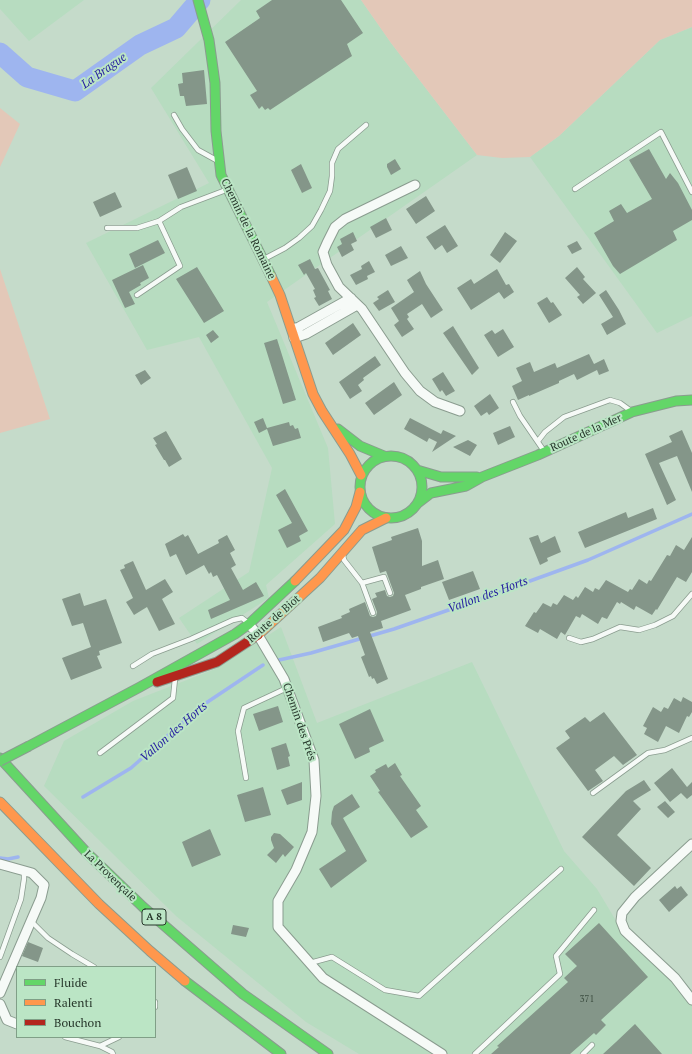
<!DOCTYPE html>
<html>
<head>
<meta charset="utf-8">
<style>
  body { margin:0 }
  #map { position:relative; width:692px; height:1054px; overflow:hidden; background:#c5dbca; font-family:"PT Serif",serif }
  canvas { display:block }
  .legend { position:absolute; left:16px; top:966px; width:140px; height:72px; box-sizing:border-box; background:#bbe5c5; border:1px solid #809f87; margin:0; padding:5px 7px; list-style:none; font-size:12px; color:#27372b }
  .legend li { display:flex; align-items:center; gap:8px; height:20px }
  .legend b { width:20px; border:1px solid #809f87 }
</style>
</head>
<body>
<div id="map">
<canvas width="692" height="1054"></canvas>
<ul class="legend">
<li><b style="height:5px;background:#63d668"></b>Fluide</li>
<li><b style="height:5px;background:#ff974d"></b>Ralenti</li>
<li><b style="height:5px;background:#b3261e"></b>Bouchon</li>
</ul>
</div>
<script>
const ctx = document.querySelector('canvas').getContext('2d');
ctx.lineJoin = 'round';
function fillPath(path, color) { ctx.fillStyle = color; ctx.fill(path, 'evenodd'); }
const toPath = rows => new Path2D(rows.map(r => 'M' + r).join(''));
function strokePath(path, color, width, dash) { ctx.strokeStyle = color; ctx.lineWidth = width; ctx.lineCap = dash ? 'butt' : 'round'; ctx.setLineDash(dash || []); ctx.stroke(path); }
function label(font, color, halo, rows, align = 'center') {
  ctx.font = font + ' "PT Serif",serif'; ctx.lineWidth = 4; ctx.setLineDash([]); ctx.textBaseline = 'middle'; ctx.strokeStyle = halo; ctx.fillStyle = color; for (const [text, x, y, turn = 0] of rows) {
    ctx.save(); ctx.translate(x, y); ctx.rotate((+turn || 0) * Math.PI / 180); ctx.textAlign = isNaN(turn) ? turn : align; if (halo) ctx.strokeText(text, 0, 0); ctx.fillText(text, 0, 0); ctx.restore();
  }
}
const built = toPath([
  [0,0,84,0,29,41,0,9],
  [241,0,361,0,391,43,477,155,267,302,328,448,335,524,266,585,269,598,197,644,179,618,249,572,272,468,199,337,147,350,86,243,209,183,151,88],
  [692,27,692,316,657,333,530,157,559,136,660,40],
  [281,627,317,723,472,662,564,851,597,889,621,929,692,999,692,1054,359,1054,306,1022,176,916,44,786,64,741,133,701,215,669]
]);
const green = toPath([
  [361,0,692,0,692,27,660,40,559,136,530,157,502,158,477,155,391,43],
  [0,108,20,124,0,167],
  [0,269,50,419,0,433]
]);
const stream = toPath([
  [279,660,311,653,394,629,483,598,588,560,692,514],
  [83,797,131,768,200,707,263,665],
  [0,858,8,859,18,857]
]);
const river = toPath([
  [0,53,27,77,75,91,140,45,176,28,200,0]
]);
const building = toPath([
  [272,0,341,0,363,33,347,44,352,56,270,110,268,108,265,110,262,106,259,109,250,95,257,91,225,42,260,18,256,11],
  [204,70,207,104,186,106,184,96,180,96,178,84,183,83,182,73],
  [649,149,666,179,670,173,678,183,692,210,692,220,673,231,677,240,620,274,613,266,594,233,614,221,609,211,621,204,627,213,652,199,629,160],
  [395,159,401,169,391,175,387,167,387,164],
  [301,164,312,188,302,193,291,170],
  [187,167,197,191,178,199,168,175],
  [115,192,122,207,100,217,93,202],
  [426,196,435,211,416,224,406,209],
  [386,218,392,230,376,238,370,227],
  [445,225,458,246,447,253,442,245,435,250,426,237],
  [353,232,357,241,351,244,354,250,342,257,337,247,342,244,340,239],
  [505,232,517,241,500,263,490,255],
  [158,240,165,253,135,268,129,254],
  [577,241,582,249,572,254,567,246],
  [401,246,408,258,391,266,385,255],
  [310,259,315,269,318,268,330,290,328,291,332,299,319,306,314,298,316,297,313,290,315,289,306,273,304,275,298,265],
  [369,261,375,272,367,276,368,279,356,285,350,275,362,269,361,266],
  [143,265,149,278,140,283,141,285,129,292,135,304,125,308,112,280],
  [197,267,224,311,204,323,176,279],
  [577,267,585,277,583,279,596,293,583,304,577,297,580,295,565,278],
  [497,269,506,285,509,284,514,292,504,299,499,292,471,310,457,288,471,279,474,284],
  [420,271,426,284,443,310,431,318,422,304,407,314,409,317,407,319,414,329,402,337,394,325,399,321,391,308,414,292,407,280],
  [388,290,395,302,379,311,373,303,379,299,377,297],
  [606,290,619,310,626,324,607,335,601,324,613,317,599,295],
  [547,297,551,303,553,302,562,315,549,323,537,303],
  [353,323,361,335,333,355,325,343],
  [453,326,479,368,472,375,443,333],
  [503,329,514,347,498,357,484,335,492,330,495,334],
  [213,330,219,337,211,343,206,335],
  [277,339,296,400,283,404,264,343],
  [589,354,594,364,604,359,609,371,599,375,597,370,577,380,574,374,559,381,559,383,529,396,529,395,518,400,512,386,522,381,516,368,530,362,534,372,555,363,557,368],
  [375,356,381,365,363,378,364,380,358,385,362,391,350,399,339,382],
  [145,370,151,378,141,385,135,375],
  [443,372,455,391,446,396,442,390,440,392,432,379],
  [394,382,402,395,374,415,365,403],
  [490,394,499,408,489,415,487,412,481,416,474,406],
  [263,418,267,428,289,422,290,426,293,425,295,429,298,428,301,438,273,446,267,429,259,433,254,422],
  [410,418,441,434,443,430,456,436,432,452,437,442,429,438,427,442,404,429],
  [510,426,515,437,498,445,493,433],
  [682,430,692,453,692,492,677,456,659,463,676,500,667,505,645,454,672,442,669,436],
  [166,431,182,459,169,467,165,460,164,460,155,445,157,444,153,438],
  [468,440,477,445,470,456,453,447],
  [285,489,308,531,299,536,301,541,287,548,278,530,292,523,276,495],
  [653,508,657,519,585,548,578,532,626,512,628,518],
  [418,528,422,541,422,566,438,560,444,579,421,587,421,589,405,595,411,610,381,621,383,628,370,632,388,679,377,684,374,678,372,679,371,676,369,677,361,657,365,655,358,636,352,638,349,633,323,642,318,627,342,618,341,616,350,612,349,609,365,602,370,616,373,617,376,616,377,612,372,599,377,597,375,593,385,590,387,596,390,597,393,596,394,593,386,571,380,573,372,547,392,540,391,537],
  [183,534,185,537,188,535,198,554,219,543,218,540,227,535,235,550,230,553,236,565,231,568,243,590,256,582,264,596,211,619,208,610,230,600,217,575,213,577,211,572,209,574,204,565,186,575,176,554,170,557,165,544],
  [538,535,541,543,555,536,561,552,547,558,548,561,540,565,529,538],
  [692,537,692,572,686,582,677,577,657,610,656,609,652,615,636,606,634,610,621,602,620,604,617,602,607,619,602,617,598,624,582,614,580,618,576,616,565,635,561,632,557,639,540,629,538,633,525,626,534,612,536,613,543,603,551,607,553,603,557,605,564,595,573,600,576,596,578,598,585,587,593,592,595,588,599,590,606,580,628,592,630,589,632,590,639,579,647,584,649,580,651,581,667,555,670,556,676,545,684,550],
  [133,561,146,590,165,579,173,592,162,599,175,624,159,631,147,607,134,615,126,602,133,598,120,570,125,568,124,565],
  [473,571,480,589,449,600,442,582],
  [80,593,84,606,106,599,122,643,99,651,100,655,97,656,102,668,71,680,62,658,91,647,83,623,72,626,62,599],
  [683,697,692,702,692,712,689,717,687,716,679,733,666,726,658,742,644,734,647,728,643,726,653,707,661,712,664,707,668,709,674,698,681,702],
  [278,706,283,722,259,731,253,714],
  [370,709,384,741,369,748,370,752,355,759,339,724],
  [604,712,637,755,623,765,614,756,595,770,603,781,588,791,556,748,570,738,565,731,585,717,590,722],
  [286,743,290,756,288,757,290,766,277,770,271,748],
  [395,763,402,775,400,776,421,806,416,810,428,827,411,838,381,796,378,792,380,791,370,776,376,772,375,770,386,764,388,768],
  [672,768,687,787,692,782,692,795,687,799,681,793,670,802,654,783],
  [644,780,651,790,633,801,641,809,617,835,651,868,634,886,582,837,626,791],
  [302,782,302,800,287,805,281,790],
  [263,787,271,815,245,822,237,795],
  [352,794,360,807,343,818,367,861,331,888,319,869,346,851,331,824,332,812,334,806],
  [665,801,675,812,668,818,657,807],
  [210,829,221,855,192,867,182,842],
  [274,833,280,834,294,847,285,857,283,854,276,863,267,855,274,848,271,840,271,837],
  [675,886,677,889,681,886,688,895,669,912,659,900],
  [599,923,648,977,601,1020,606,1025,596,1035,594,1033,570,1054,491,1054,499,1047,497,1046,568,982,564,978,577,966,565,954],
  [233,925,249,928,246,937,231,934],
  [28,942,43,948,38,962,22,956],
  [635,1024,662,1054,603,1054,616,1042]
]);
const lane = toPath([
  [174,115,182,129,198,150,218,161],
  [575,189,661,132,692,192],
  [107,228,137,228,159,221],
  [264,259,285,248,299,238,312,226,321,210,330,191,332,176,332,163,338,149,366,125],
  [137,295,180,266,159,221,181,207,226,190],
  [513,402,520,416,544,451],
  [538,441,545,432,564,417,610,400,620,403,631,411],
  [343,555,344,560,362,583,373,613],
  [362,583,384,577,390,593],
  [569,638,581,642,593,639,620,627,639,630,655,625,673,616,692,594],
  [133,666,152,654,191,639,233,620,242,618,247,622],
  [100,753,173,698,175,679],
  [246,778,238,731,244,708,287,688],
  [593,793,648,753,665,750,692,738],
  [31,921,48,938,72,954,94,967],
  [0,957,21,899,24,879,24,870],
  [310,963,332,957,385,990,419,996,561,869],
  [155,1002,155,1007],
  [65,1037,100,1046,112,1052,113,1054],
  [100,1046,119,1037],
  [475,1054,560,974,556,956,594,910],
  [583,1054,592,1045]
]);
const street = toPath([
  [415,185,345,219,335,227,327,243,323,252,327,265,339,287,362,309,405,373,420,391,435,402,460,411],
  [292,329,299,327,351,298],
  [294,338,306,334,357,305],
  [249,624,258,635,284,679,314,760,316,796,312,832,296,870,278,901,278,927,323,978,442,1054],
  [692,844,635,897,622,913,621,921,625,931,675,978,692,1000],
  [0,864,32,873,44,885,41,898,31,921,0,993],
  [0,1004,7,1020,17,1024]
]);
const fast = toPath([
  [198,0,209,40,215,83,216,131,221,175,271,276],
  [338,429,360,446,384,456],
  '360 487a31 31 0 1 1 62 0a31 31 0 1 1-62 0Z',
  [417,470,441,477,477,477],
  [418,503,431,493,466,486,482,477,538,455,632,412,676,401,692,400],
  [29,746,140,687,235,634,249,624,295,581],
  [0,758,87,853,143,907,243,994,328,1054],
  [185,981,281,1054]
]);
const slow = toPath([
  [271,276,280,295,313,394,322,411,350,454,361,475],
  [295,581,344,530,356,507,360,492],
  [258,635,320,578,362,530,386,518],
  [0,802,99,904,150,951,185,981]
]);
const jam = toPath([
  [157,682,217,662,258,635]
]);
const fastBridge = toPath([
  [0,761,29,746]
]);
const numberNames = [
  ["371",587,999]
];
const shields = [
  [154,917,24]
];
const shieldNames = [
  ["A 8",154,917]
];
const streetNames = [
  ["Chemin de la Romaine",248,229,64],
  ["Route de la Mer",586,433,-24],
  ["Route de Biot",274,619,-41],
  ["Chemin des Prés",299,722,71],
  ["La Provençale",110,876,44]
];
const waterNames = [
  ["La Brague",104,71,-35],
  ["Vallon des Horts",488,595,-20],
  ["Vallon des Horts",174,732,-41]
];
fillPath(built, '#b7dcc0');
fillPath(green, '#e3c8b8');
strokePath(stream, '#9eb5ef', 3.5);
strokePath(river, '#9eb5ef', 21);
fillPath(building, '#849689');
strokePath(lane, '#8a9c8f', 6);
strokePath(street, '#8a9c8f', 11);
strokePath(fast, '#8a9c8f', 11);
strokePath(slow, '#8a9c8f', 11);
strokePath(jam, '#8a9c8f', 11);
strokePath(lane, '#f6faf7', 4.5);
strokePath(street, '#f6faf7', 9);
strokePath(fast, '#63d668', 9);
strokePath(slow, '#ff974d', 9);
strokePath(jam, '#b3261e', 9);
strokePath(fastBridge, '#8a9c8f', 11, []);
strokePath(fastBridge, '#63d668', 9);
label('9px', '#3e4f42', null, numberNames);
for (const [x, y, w] of shields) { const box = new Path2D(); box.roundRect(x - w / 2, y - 8, w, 16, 3); ctx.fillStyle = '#bbe5c5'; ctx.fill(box); strokePath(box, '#27372b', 1); }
label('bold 10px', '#27372b', null, shieldNames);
label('11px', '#27372b', '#bbe5c5', streetNames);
label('italic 12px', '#241ea0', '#bbe5c5', waterNames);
</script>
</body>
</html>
